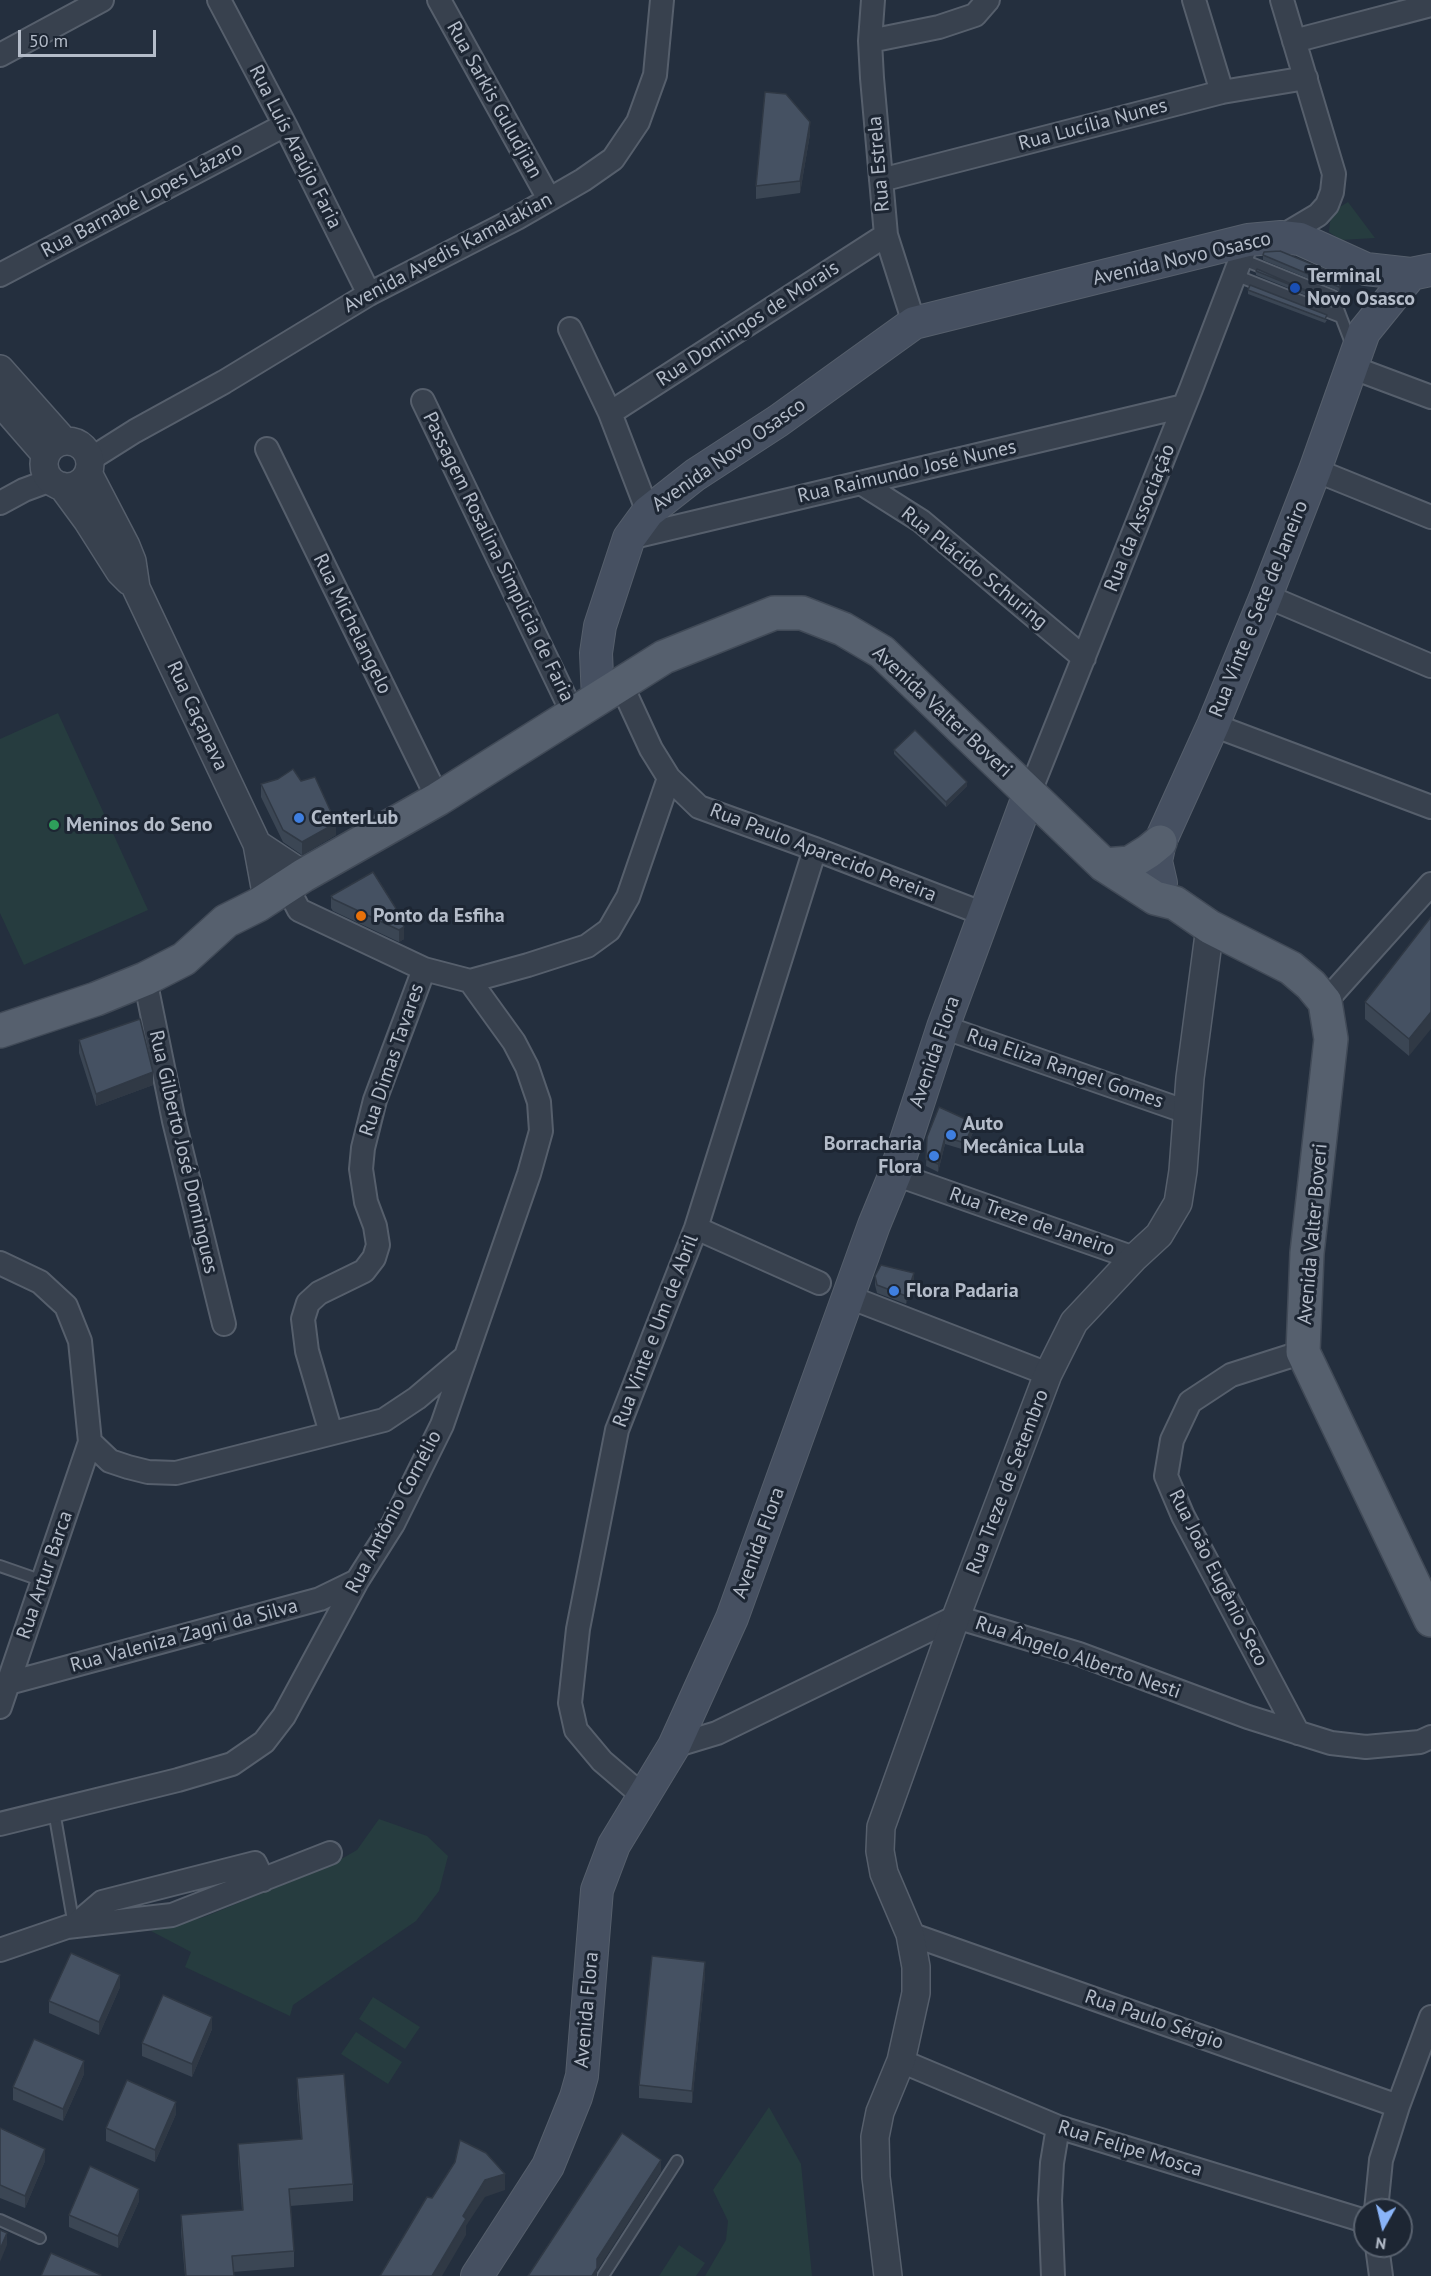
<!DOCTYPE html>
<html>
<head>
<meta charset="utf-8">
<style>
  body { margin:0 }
  #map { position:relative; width:1431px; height:2276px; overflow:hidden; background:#242f3e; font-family:"PT Sans",sans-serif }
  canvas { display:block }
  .north { position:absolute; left:1353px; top:2198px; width:60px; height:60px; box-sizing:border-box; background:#1d2633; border:2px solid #59626f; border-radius:50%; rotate:188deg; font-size:16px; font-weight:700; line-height:24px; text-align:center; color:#b4bcc9 }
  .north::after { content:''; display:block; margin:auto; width:21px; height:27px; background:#8ab4f8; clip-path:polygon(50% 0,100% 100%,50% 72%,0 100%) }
  .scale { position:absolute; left:18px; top:30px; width:138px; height:27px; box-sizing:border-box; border:3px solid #b4bcc9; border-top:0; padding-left:8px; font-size:18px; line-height:21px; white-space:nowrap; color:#b4bcc9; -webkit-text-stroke:4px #1d2633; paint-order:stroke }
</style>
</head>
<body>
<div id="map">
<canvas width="1431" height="2276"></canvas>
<div class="north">N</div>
<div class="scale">50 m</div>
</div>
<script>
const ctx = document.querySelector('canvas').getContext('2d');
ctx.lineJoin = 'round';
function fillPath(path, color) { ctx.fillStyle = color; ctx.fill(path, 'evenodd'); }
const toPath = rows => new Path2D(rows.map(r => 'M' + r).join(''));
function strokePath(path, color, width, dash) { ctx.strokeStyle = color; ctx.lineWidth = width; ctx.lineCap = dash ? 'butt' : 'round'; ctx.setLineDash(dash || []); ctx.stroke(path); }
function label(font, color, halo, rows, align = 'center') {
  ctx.font = font + ' "PT Sans",sans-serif'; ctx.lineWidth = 6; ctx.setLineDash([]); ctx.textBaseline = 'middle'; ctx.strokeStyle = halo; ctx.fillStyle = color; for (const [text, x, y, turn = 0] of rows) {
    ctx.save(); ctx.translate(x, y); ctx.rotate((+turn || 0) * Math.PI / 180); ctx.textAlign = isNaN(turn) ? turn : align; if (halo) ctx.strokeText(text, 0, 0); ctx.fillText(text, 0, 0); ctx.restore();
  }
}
const green = toPath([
  [1348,202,1375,238,1341,240,1329,232,1330,222,1335,210],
  [58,713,148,910,24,965,0,913,0,739],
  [379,1819,427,1836,448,1856,439,1891,416,1921,293,2005,290,2016,185,1967,191,1952,151,1931,204,1917,329,1866,357,1850],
  [373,1997,420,2027,405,2049,359,2019],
  [356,2032,402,2062,388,2084,341,2054],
  [769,2107,801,2164,812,2276,705,2276,726,2240,728,2221,713,2190],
  [679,2245,705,2263,696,2276,659,2276]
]);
const service = toPath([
  [1241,259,1333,296,1341,317],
  [1235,275,1341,317,1351,343],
  [0,1566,43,1581],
  [54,1811,74,1926],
  [0,2220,40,2238],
  [603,2276,677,2161]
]);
const minor = toPath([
  [219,0,285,125,369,294],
  [439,0,549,199],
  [873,0,870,41,872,78,886,235,914,323],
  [1194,0,1222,92],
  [870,41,939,27,975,15,988,0],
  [1294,41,1431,5],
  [0,55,102,0],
  [881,180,1222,92,1306,78],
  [1281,237,1318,215,1327,205,1332,192,1334,174,1282,0],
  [0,275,285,125],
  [570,329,610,413,648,512],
  [1351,367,1431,397],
  [423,401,573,714],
  [610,413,886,235],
  [267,449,438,799],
  [89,460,135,431,224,382,369,294,517,218,583,180,613,159,638,122,655,75,662,0],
  [1315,470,1431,517],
  [861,483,921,521,1084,658],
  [0,503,24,490,51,480],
  [629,538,1184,406],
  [1266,596,1431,666],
  [621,684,651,749,669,778,699,807,815,849,984,914],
  [1213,725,1431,807],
  [1029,794,1191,389,1248,240],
  [286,885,299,910,424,969,470,981,528,965,587,946,609,930,628,897,669,778],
  [145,979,174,1121,224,1324],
  [1325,1002,1431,884],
  [943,1027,1187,1112],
  [895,1174,1134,1258],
  [696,1228,819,1283],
  [0,1263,40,1282,66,1306,80,1341,90,1442,0,1707],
  [849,1297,1048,1374],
  [331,1433,307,1351,303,1319,308,1303,319,1293,364,1271,374,1258,378,1245,375,1226,366,1202,361,1169,363,1148,375,1100,424,969],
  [90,1442,110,1461,128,1467,148,1472,176,1473,384,1420,417,1398,463,1359],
  [9,1683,320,1599,357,1581],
  [1298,1733,1183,1516,1166,1476,1172,1440,1190,1402,1231,1375,1303,1352],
  [674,1746,717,1733,956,1617,1079,1654,1248,1717,1331,1743,1366,1747,1420,1742,1431,1737],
  [644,1797,602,1761,576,1730,570,1703,578,1629,617,1430,696,1228,815,849],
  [0,1824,178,1780,232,1764,264,1742,284,1716,357,1581,393,1524,442,1425,529,1174,541,1131,539,1102,527,1067,514,1042,470,981],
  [74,1926,102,1902,255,1863,263,1880],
  [910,1934,1398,2106],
  [0,1950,67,1927,172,1915,330,1853],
  [901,2061,1058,2127,1365,2221],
  [1376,2210,1381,2160,1398,2106,1431,2017],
  [1377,2246,1381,2276],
  [1053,2276,1050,2200,1052,2163,1058,2127]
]);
const tertiary = toPath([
  [0,369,64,441],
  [0,402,46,455],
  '44 464a23 23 0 1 1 46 0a23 23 0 1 1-46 0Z',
  [88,473,126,546,132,561,136,588,257,844,267,898],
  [62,486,87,520,120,572,129,581],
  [257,844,304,875],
  [888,2276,876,2177,875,2137,880,2112,901,2061,916,1993,916,1967,910,1934,884,1873,880,1851,881,1827,956,1617,1048,1374,1074,1322,1134,1258,1159,1235,1178,1203,1183,1171,1190,1078,1210,927]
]);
const secondary = toPath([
  [598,699,596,653,600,626,629,538,648,512,695,475,778,421,914,323,1248,240,1281,237,1300,239,1366,269,1411,274,1431,270],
  [1161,883,1156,861,1160,842,1213,725,1266,596,1315,470,1364,332,1411,274],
  [477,2276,548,2166,576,2097,582,2076,597,1890,614,1845,674,1746,732,1618,874,1225,895,1174,943,1027,1029,794]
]);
const primary = toPath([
  [1104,865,1130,863,1149,851,1160,842],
  [0,1031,96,999,145,979,184,959,226,921,258,905,304,875,438,799,664,657,774,613,802,613,843,629,882,652,1104,865,1155,898,1175,903,1210,927,1291,968,1311,985,1325,1002,1331,1039,1307,1253,1303,1352,1431,1620]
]);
const wall = toPath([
  [810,134,800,193,756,199,756,186],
  [1263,255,1343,281,1339,291,1263,260],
  [1256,271,1328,300,1328,304,1256,275],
  [1248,290,1327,320,1325,323,1248,294],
  [894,750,967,786,946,807,894,754],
  [261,784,336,835,302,855,283,842,261,797],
  [331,896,395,907,404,939,399,942,333,911,331,908],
  [1431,917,1409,1056,1365,1019,1365,1002],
  [79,1040,153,1085,96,1106,79,1053],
  [974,1130,965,1150,945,1144,938,1172,926,1166,927,1137],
  [875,1276,914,1281,906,1304,877,1293,875,1285],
  [705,1975,692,2103,639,2098,639,2085],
  [120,1987,99,2035,49,2013,49,2001],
  [212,2029,192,2077,142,2056,142,2043],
  [84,2074,63,2121,13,2100,13,2087],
  [297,2078,353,2184,353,2201,290,2206,294,2251,294,2267,233,2272,234,2276,185,2276,181,2232,181,2215,242,2210,238,2161,238,2144,301,2139,297,2094],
  [176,2114,155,2162,106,2141,106,2128],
  [0,2128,45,2161,25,2208,0,2198],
  [139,2201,118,2248,69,2227,69,2215]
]);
const shadedWall = toPath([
  [810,122,810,134,800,193,800,181],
  [1343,277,1343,281,1339,291,1339,287],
  [967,782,967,786,946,807,946,802],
  [336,823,336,835,302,855,302,842],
  [404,927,404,939,399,942,399,930],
  [1431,1012,1431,1029,1409,1056,1409,1039],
  [153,1072,153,1085,96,1106,96,1094],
  [974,1123,974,1130,965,1150,965,1143],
  [945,1137,945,1144,938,1172,938,1164],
  [914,1273,914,1281,906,1304,906,1296],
  [705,1962,705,1975,692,2103,692,2091],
  [120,1975,120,1987,99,2035,99,2022],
  [212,2017,212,2029,192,2077,192,2064],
  [84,2061,84,2074,63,2121,63,2109],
  [176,2102,176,2114,155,2162,155,2150],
  [45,2149,45,2161,25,2208,25,2196],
  [661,2160,661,2172,597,2271,597,2276,592,2276,597,2259],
  [505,2174,505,2190,485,2197,466,2226,466,2235,442,2276,432,2276,463,2216,485,2180],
  [139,2189,139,2201,118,2248,118,2236],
  [7,2233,7,2245,0,2262,0,2249]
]);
const building = toPath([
  [765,92,786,94,810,122,800,181,756,186,765,92],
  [1280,251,1343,277,1339,287,1263,255,1264,252,1280,251],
  [1257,269,1328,300,1256,271,1257,269],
  [1250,285,1327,315,1325,319,1248,290,1250,285],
  [915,730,967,782,946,802,894,750,915,730],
  [293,769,301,781,315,777,336,823,302,842,283,830,261,784,278,779,293,769],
  [373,872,395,907,404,927,399,930,333,899,331,896,373,872],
  [1431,917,1431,1012,1409,1039,1365,1002,1431,917],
  [140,1019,153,1072,96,1094,79,1040,140,1019],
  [939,1107,974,1123,965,1143,945,1137,938,1164,926,1159,927,1137,939,1107],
  [881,1265,914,1273,906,1296,877,1285,875,1276,881,1265],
  [71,1953,120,1975,99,2022,49,2001,71,1953],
  [652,1956,705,1962,692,2091,639,2085,652,1956],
  [163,1995,212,2017,192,2064,142,2043,163,1995],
  [34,2039,84,2061,63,2109,13,2087,34,2039],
  [344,2074,353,2184,289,2189,294,2251,232,2256,234,2276,186,2276,181,2215,243,2210,238,2144,302,2139,297,2078,344,2074],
  [127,2080,176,2102,155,2150,106,2128,127,2080],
  [0,2128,45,2149,25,2196,0,2185,0,2128],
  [622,2133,661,2160,597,2259,597,2268,592,2276,528,2276,622,2133],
  [460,2140,486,2153,505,2174,485,2180,463,2216,466,2219,432,2276,380,2276,427,2197,432,2198,455,2162,460,2140],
  [90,2166,139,2189,118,2236,69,2215,90,2166],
  [0,2230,7,2233,0,2249,0,2230],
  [51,2253,101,2275,100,2276,41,2276,51,2253]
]);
const markers = [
  [1295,288,6,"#1a4fb4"],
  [299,818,6,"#3f7fe0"],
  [54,825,6,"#2e9e5b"],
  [361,916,6,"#e8710a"],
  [951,1135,6,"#3f7fe0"],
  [934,1156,6,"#3f7fe0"],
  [894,1291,6,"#3f7fe0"]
];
const streetNames = [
  ["Rua Sarkis Guludjian",494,100,61],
  ["Rua Lucília Nunes",1093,125,-15],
  ["Rua Luís Araújo Faria",295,147,63],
  ["Rua Estrela",879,164,-95],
  ["Rua Barnabé Lopes Lázaro",142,200,-28],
  ["Avenida Avedis Kamalakian",448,253,-28],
  ["Avenida Novo Osasco",1182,259,-13],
  ["Rua Domingos de Morais",748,324,-33],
  ["Avenida Novo Osasco",729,455,-35],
  ["Rua Raimundo José Nunes",907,472,-13],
  ["Rua da Associação",1140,518,-68],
  ["Passagem Rosalina Simplicia de Faria",498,557,64],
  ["Rua Plácido Schuring",974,568,39],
  ["Rua Vinte e Sete de Janeiro",1259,609,-68],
  ["Rua Michelangelo",352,624,64],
  ["Avenida Valter Boveri",942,712,43],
  ["Rua Caçapava",197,716,65],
  ["Rua Paulo Aparecido Pereira",823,853,21],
  ["Avenida Flora",935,1052,-71],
  ["Rua Dimas Tavares",392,1060,-71],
  ["Rua Eliza Rangel Gomes",1065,1069,19],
  ["Rua Gilberto José Domingues",183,1152,77],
  ["Rua Treze de Janeiro",1032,1222,19],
  ["Avenida Valter Boveri",1313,1234,-85],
  ["Rua Vinte e Um de Abril",656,1331,-69],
  ["Rua Treze de Setembro",1008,1482,-69],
  ["Rua Antônio Cornélio",394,1512,-62],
  ["Avenida Flora",759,1543,-70],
  ["Rua Artur Barca",45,1575,-71],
  ["Rua João Eugênio Seco",1218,1578,63],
  ["Rua Valeniza Zagni da Silva",184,1636,-15],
  ["Rua Ângelo Alberto Nesti",1078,1658,19],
  ["Avenida Flora",587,2010,-85],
  ["Rua Paulo Sérgio",1154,2020,19],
  ["Rua Felipe Mosca",1130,2149,17]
];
const poiNames = [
  ["Terminal",1307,276],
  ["Novo Osasco",1307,299],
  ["CenterLub",311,818],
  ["Meninos do Seno",66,825],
  ["Ponto da Esfiha",373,916],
  ["Auto",963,1124],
  ["Mecânica Lula",963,1147],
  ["Borracharia",922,1144,"right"],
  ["Flora",922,1167,"right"],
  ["Flora Padaria",906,1291]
];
fillPath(green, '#263c3f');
strokePath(service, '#565f6c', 14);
strokePath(minor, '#565f6c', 26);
strokePath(tertiary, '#565f6c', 30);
strokePath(secondary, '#565f6c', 34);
strokePath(primary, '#414a57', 36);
strokePath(service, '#38414e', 10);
strokePath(minor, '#38414e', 22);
strokePath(tertiary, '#38414e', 27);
strokePath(secondary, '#465061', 32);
strokePath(primary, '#56606e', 33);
fillPath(wall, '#3b4654');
fillPath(shadedWall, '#303945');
fillPath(building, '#455162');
strokePath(building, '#303945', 1.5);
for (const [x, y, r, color] of markers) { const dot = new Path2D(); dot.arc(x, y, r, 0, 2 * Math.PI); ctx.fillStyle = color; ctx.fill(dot); strokePath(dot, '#1d2633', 2); }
label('20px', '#b4bcc9', '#1d2633', streetNames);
label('bold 20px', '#b4bcc9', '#1d2633', poiNames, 'left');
</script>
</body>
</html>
